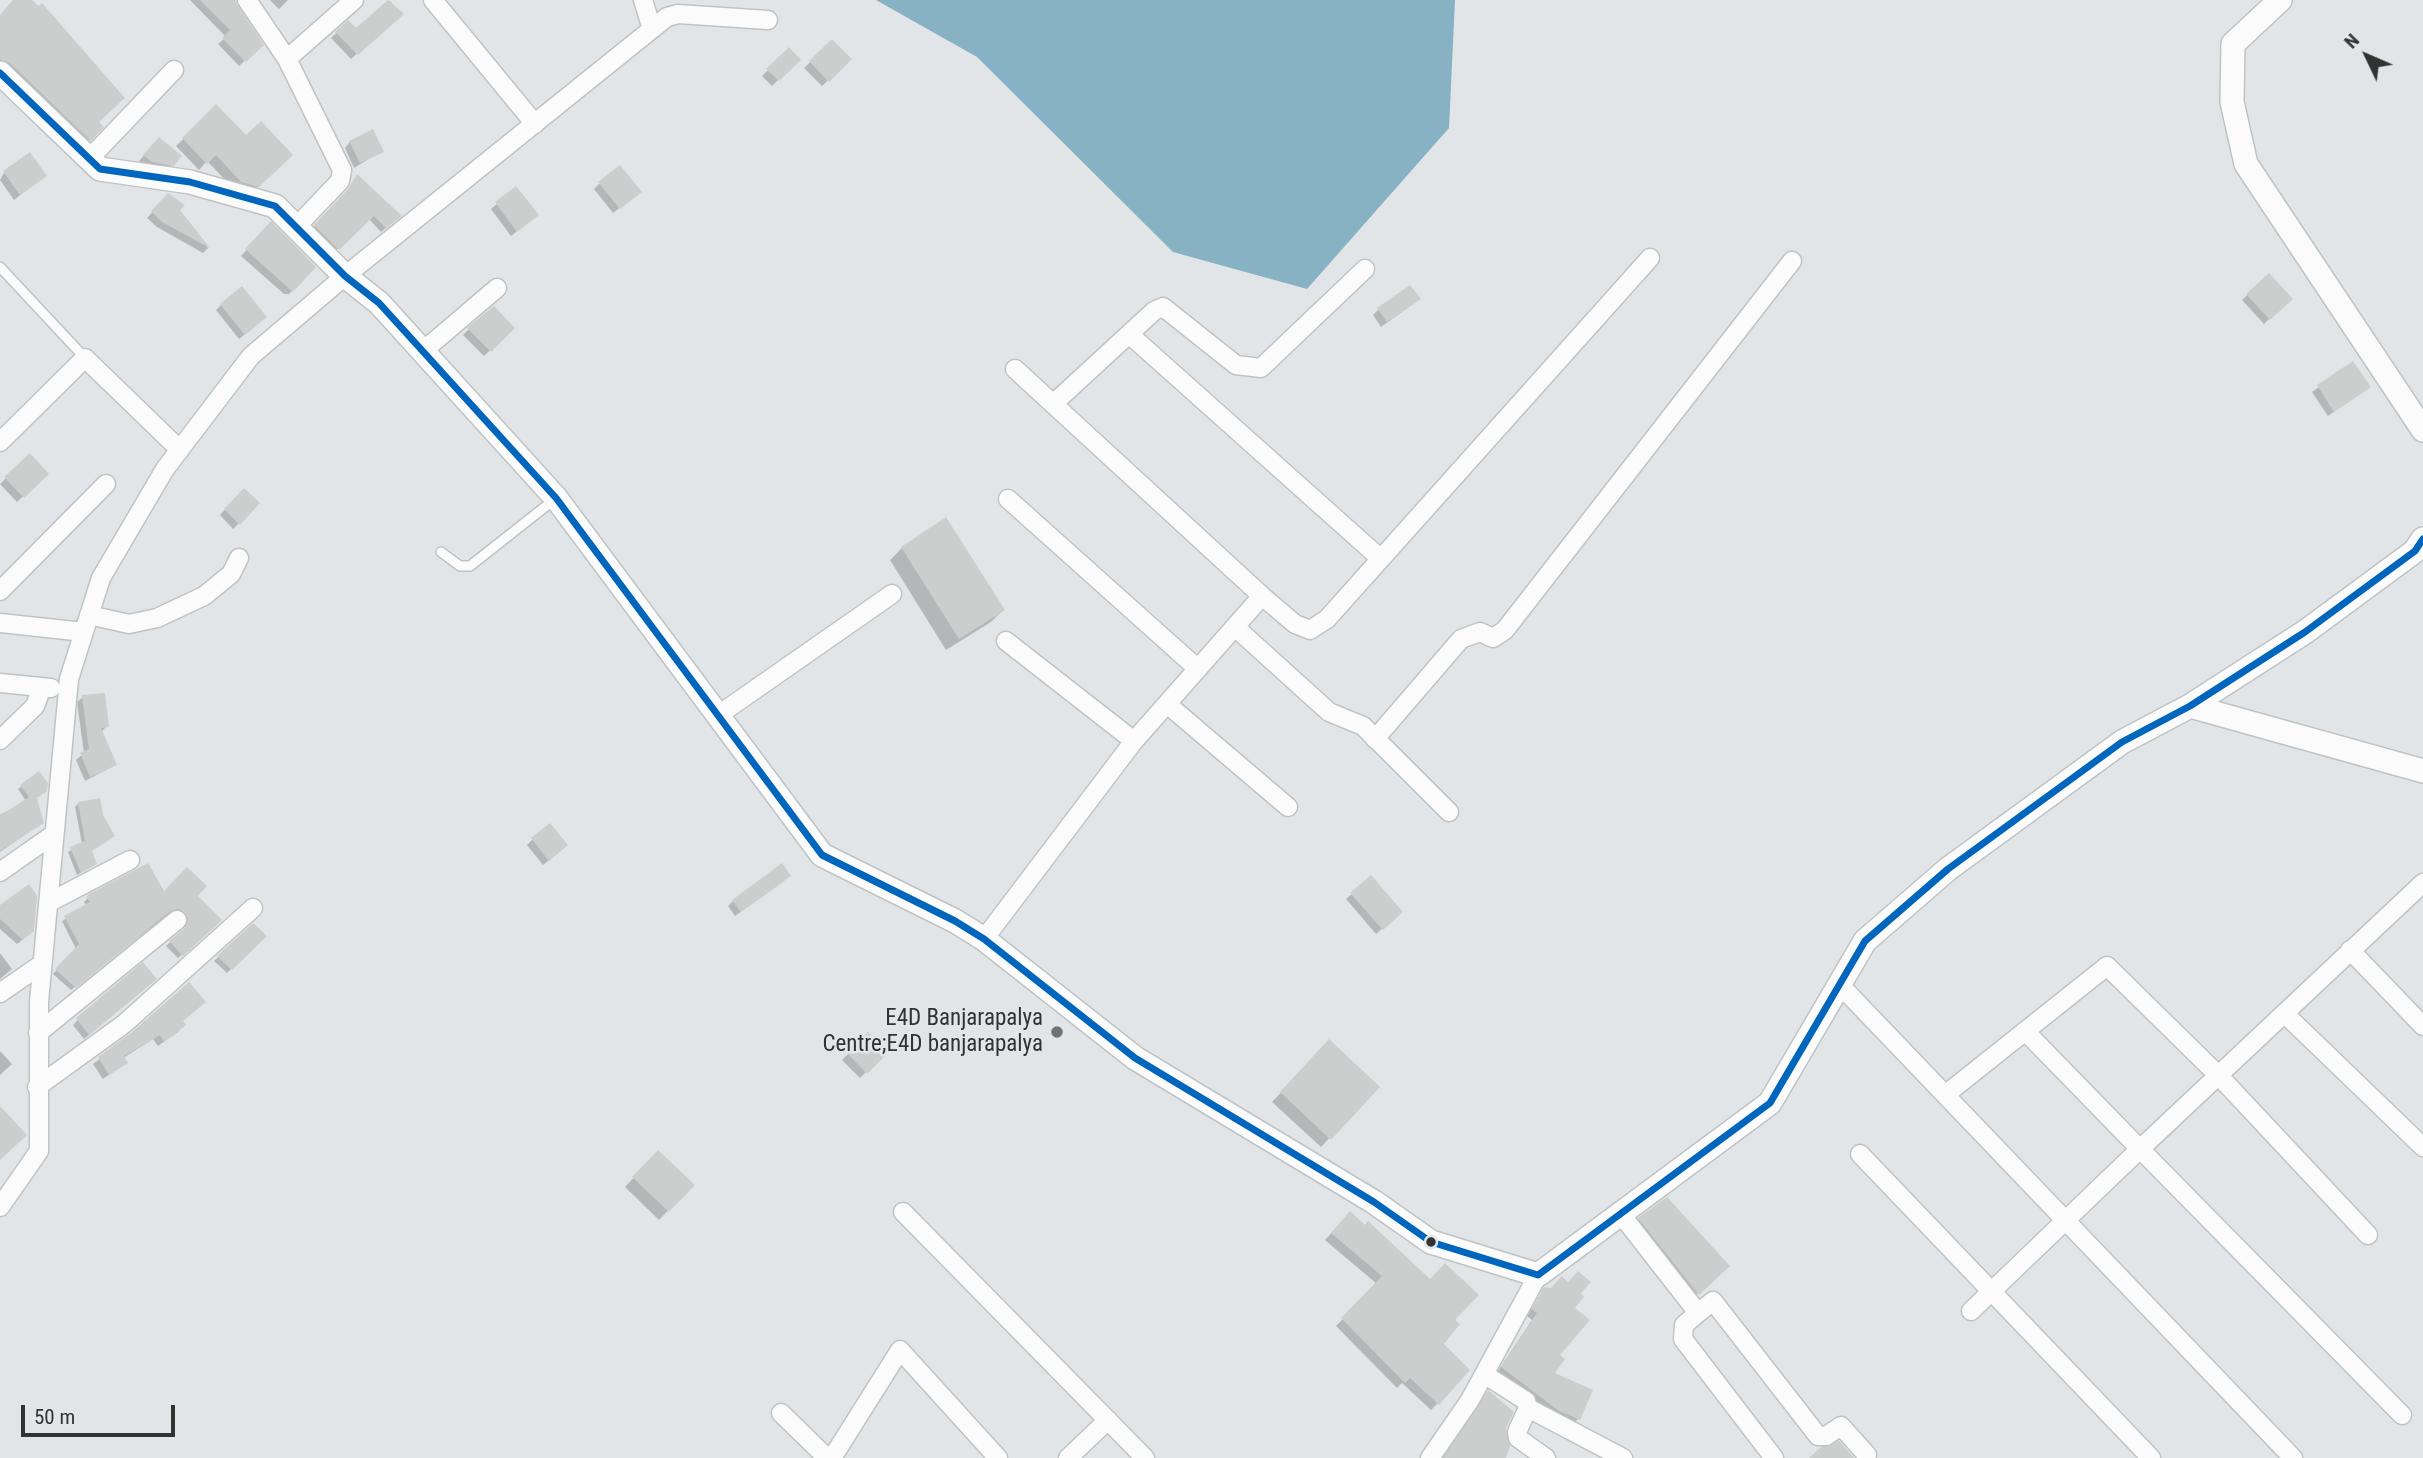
<!DOCTYPE html>
<html>
<head>
<meta charset="utf-8">
<style>
  body { margin:0 }
  #map { position:relative; width:2423px; height:1458px; overflow:hidden; background:#e2e5e7; font-family:"Roboto Condensed",sans-serif }
  canvas { display:block }
  .north { position:absolute; left:2332px; top:21px; width:70px; height:70px; -webkit-text-stroke:5px #e1e6e8; paint-order:stroke; rotate:314deg; font-size:19px; font-weight:700; line-height:28px; text-align:center; color:#313333 }
  .north::after { content:''; display:block; margin:auto; width:24px; height:32px; background:#313333; clip-path:polygon(50% 0,100% 100%,50% 72%,0 100%) }
  .scale { position:absolute; left:21px; top:1405px; width:154px; height:32px; box-sizing:border-box; border:4px solid #313333; border-top:0; padding-left:9px; font-size:21px; line-height:24px; white-space:nowrap; color:#313333; -webkit-text-stroke:5px #e1e6e8; paint-order:stroke }
</style>
</head>
<body>
<div id="map">
<canvas width="2423" height="1458"></canvas>
<div class="north">N</div>
<div class="scale">50 m</div>
</div>
<script>
const ctx = document.querySelector('canvas').getContext('2d');
ctx.lineJoin = 'round';
function fillPath(path, color) { ctx.fillStyle = color; ctx.fill(path, 'evenodd'); }
const toPath = rows => new Path2D(rows.map(r => 'M' + r).join(''));
function strokePath(path, color, width, dash) { ctx.strokeStyle = color; ctx.lineWidth = width; ctx.lineCap = dash ? 'butt' : 'round'; ctx.setLineDash(dash || []); ctx.stroke(path); }
function label(font, color, halo, rows, align = 'center') {
  ctx.font = font + ' "Roboto Condensed",sans-serif'; ctx.lineWidth = 5; ctx.setLineDash([]); ctx.textBaseline = 'middle'; ctx.strokeStyle = halo; ctx.fillStyle = color; for (const [text, x, y, turn = 0] of rows) {
    ctx.save(); ctx.translate(x, y); ctx.rotate((+turn || 0) * Math.PI / 180); ctx.textAlign = isNaN(turn) ? turn : align; if (halo) ctx.strokeText(text, 0, 0); ctx.fillText(text, 0, 0); ctx.restore();
  }
}
const water = toPath([
  [876,0,1455,0,1449,128,1307,289,1173,252,977,57]
]);
const shadow = toPath([
  [14,0,29,0,102,127,85,144,0,66,0,16],
  [190,0,235,0,236,7,261,45,239,66,218,44,226,37],
  [270,0,288,0,279,9],
  [390,1,401,14,351,59,331,38,348,23,356,30],
  [832,41,850,59,822,86,804,68],
  [789,50,799,60,772,86,762,76],
  [216,107,246,138,291,155,250,194,234,189,207,161,199,170,176,146],
  [350,142,382,151,354,168,345,148],
  [154,144,173,164,167,170,146,167,139,161],
  [4,173,45,176,14,200,0,180],
  [357,176,395,220,381,232,369,219,333,253,310,231,344,196],
  [599,184,634,197,613,213,594,189],
  [516,188,531,220,511,236,491,209],
  [168,195,208,248,203,253,157,227,147,218],
  [271,224,295,288,289,294,284,294,241,256],
  [2269,275,2290,299,2264,324,2242,300],
  [1413,304,1381,327,1373,315,1378,310],
  [221,305,260,322,239,339,216,310],
  [513,328,484,356,463,335,469,329],
  [2353,363,2363,392,2328,416,2312,392],
  [30,455,47,474,17,502,0,484],
  [244,490,258,504,233,529,220,515],
  [902,548,1003,610,991,622,946,650,890,560],
  [83,697,107,726,101,732,115,765,85,781,76,760,84,753,77,702],
  [22,786,35,798,42,823,0,852,0,815,26,801,18,789],
  [79,803,95,864,77,875,68,852,82,844,75,807],
  [532,840,560,851,543,865,527,845],
  [1371,877,1395,917,1376,934,1346,899],
  [784,881,735,916,728,906,733,901],
  [164,894,195,896,220,920,178,958,166,946,185,929,183,917,171,912,71,990,53,974,76,949,62,921,86,906,84,902,90,896],
  [0,911,27,936,17,944,0,929],
  [253,925,264,936,227,973,214,961],
  [0,953,12,969,0,979],
  [150,984,84,1039,73,1025,78,1020],
  [181,1021,179,1031,158,1046,153,1039,123,1058,126,1063,103,1079,93,1064,133,1034],
  [868,1035,885,1053,860,1078,842,1060],
  [1321,1050,1378,1087,1321,1147,1272,1102],
  [0,1051,12,1064,0,1075],
  [658,1152,693,1185,659,1220,625,1187],
  [1639,1219,1727,1265,1690,1301,1632,1227],
  [1343,1220,1452,1320,1441,1344,1438,1403,1431,1410,1402,1383,1397,1388,1336,1326,1377,1284,1325,1240],
  [1545,1289,1578,1293,1552,1374,1578,1419,1572,1425,1552,1417,1496,1374,1532,1320,1527,1316],
  [1488,1393,1504,1433,1505,1458,1443,1458]
]);
const building = toPath([
  [13,0,32,0,39,6,42,3,125,98,99,122,104,127,91,141,10,63,0,59,0,15],
  [200,0,234,0,264,45,246,62,222,38,230,30],
  [388,0,404,14,358,55,335,32,348,20,356,28],
  [832,39,852,59,829,82,809,61],
  [789,47,801,60,779,81,766,69],
  [216,104,246,135,261,121,293,155,259,187,241,182,216,155,207,164,182,138],
  [373,129,384,152,360,163,349,141],
  [159,137,182,156,174,166,152,162,143,155],
  [30,152,47,176,20,195,3,171],
  [620,165,642,192,620,209,598,182],
  [357,174,402,216,386,228,374,216,339,250,314,225,348,189],
  [516,186,539,215,517,232,495,202],
  [168,193,185,205,180,210,210,248,162,222,151,211],
  [271,221,316,267,293,292,245,249],
  [2269,273,2293,299,2270,320,2246,294],
  [1410,285,1421,299,1387,322,1377,308],
  [242,286,267,317,245,335,220,304],
  [494,306,515,328,491,352,467,328],
  [2353,361,2371,387,2334,412,2317,385],
  [30,453,49,474,24,498,4,477],
  [244,488,260,503,240,525,224,509],
  [946,517,1005,610,959,639,901,547],
  [105,693,109,727,101,728,117,765,90,777,80,753,89,749,82,695],
  [39,771,48,783,47,791,37,798,44,823,0,851,0,816,29,797,20,785],
  [100,798,103,815,115,836,92,851,97,864,81,873,70,847,85,841,78,802],
  [550,823,568,845,549,861,531,838],
  [148,863,164,891,187,867,207,886,198,896,222,920,183,956,169,941,185,928,188,918,180,909,170,911,76,988,55,969,79,944,64,916,90,902,86,897,89,894],
  [782,863,791,876,741,912,732,900],
  [1371,875,1403,912,1383,930,1350,893],
  [29,884,37,895,34,931,23,940,0,919,0,905],
  [253,923,267,936,232,970,217,956],
  [143,962,157,979,89,1035,76,1018],
  [189,982,206,1002,183,1021,186,1025,164,1042,160,1035,124,1056,128,1063,109,1075,98,1057,131,1033],
  [868,1032,888,1053,867,1074,847,1053],
  [1329,1039,1380,1087,1331,1140,1280,1092],
  [0,1106,27,1135,0,1160],
  [658,1150,695,1185,669,1212,632,1177],
  [1667,1197,1730,1266,1699,1295,1638,1218],
  [1350,1211,1365,1225,1368,1221,1430,1279,1445,1263,1479,1295,1455,1320,1460,1324,1444,1344,1470,1370,1439,1405,1410,1378,1405,1383,1341,1318,1382,1276,1331,1233],
  [1578,1271,1591,1282,1581,1293,1584,1297,1575,1308,1590,1320,1560,1355,1565,1359,1555,1373,1593,1390,1580,1420,1559,1411,1501,1367,1537,1313,1532,1309,1544,1287,1551,1288,1562,1276,1568,1282],
  [1488,1390,1514,1412,1506,1428,1510,1446,1506,1458,1444,1458],
  [1839,1441,1854,1458,1809,1458,1821,1447]
]);
const service = toPath([
  [0,267,85,358],
  [441,552,460,566,470,566,555,499]
]);
const minor = toPath([
  [247,0,287,59,342,170,340,181,296,227],
  [433,0,535,124],
  [643,0,652,29],
  [287,59,354,0],
  [89,159,174,70],
  [1129,334,1381,559],
  [423,351,497,288],
  [1015,369,1262,596,1295,624,1310,630,1327,619,1650,258],
  [1053,404,1154,311,1163,307,1236,365,1261,368,1365,269],
  [0,442,85,358,180,450],
  [1008,499,1198,669],
  [0,591,106,484],
  [89,615,129,624,157,618,204,596,231,574,239,558],
  [0,623,84,632],
  [1235,627,1329,712,1363,726,1449,812],
  [1006,641,1134,741],
  [0,683,51,688],
  [1167,704,1288,807],
  [717,716,892,594],
  [1375,739,1461,639,1480,632,1493,638,1505,630,1792,261],
  [0,740,35,706,42,687],
  [0,872,54,834],
  [48,903,130,860],
  [984,939,1134,741,1262,596],
  [2350,950,2423,1026],
  [1839,984,2293,1458],
  [0,993,42,964],
  [2285,1014,2423,1147],
  [38,1033,177,920],
  [37,1087,124,1024,253,908],
  [1945,1095,2107,966,2220,1077,2368,1235],
  [1860,1154,2151,1458],
  [0,1207,39,1151,39,1002,69,679,101,578,165,469,251,356,345,276,667,17,678,14,768,20],
  [903,1212,1145,1458],
  [1620,1213,1698,1313,1713,1301,1818,1436,1826,1436,1841,1426,1867,1455],
  [1971,1311,2140,1149,2025,1031],
  [1698,1313,1684,1325,1683,1339,1774,1458],
  [1484,1374,1526,1401,1528,1408,1517,1432,1518,1438,1546,1458],
  [1528,1408,1623,1458],
  [781,1413,827,1458],
  [2402,1415,2140,1149,2423,883],
  [832,1458,900,1350,998,1458],
  [1068,1458,1108,1420],
  [1430,1458,1470,1400,1538,1275]
]);
const tertiary = toPath([
  [2280,0,2233,44,2232,102,2246,164,2423,430],
  [0,73,100,169,190,182,275,206,345,276,379,303,556,498,822,855,955,921,984,939,1135,1058,1374,1202,1431,1242,1538,1275,1770,1103,1865,941,1948,869,2122,742,2190,706,2305,632,2415,551,2423,539],
  [2190,706,2423,771]
]);
const bus1 = toPath([
  [0,73,100,169,190,182,275,206,345,276,379,303,556,498,822,855,955,921,984,939,1135,1058,1374,1202,1431,1242,1538,1275,1770,1103,1865,941,1948,869,2122,742,2190,706,2305,632,2415,551,2423,539]
]);
const markers = [
  [1057,1032,7,"#6f7172"],
  [1431,1242,6,"#313333"]
];
const poiNames = [
  ["E4D Banjarapalya",1043,1019],
  ["Centre;E4D banjarapalya",1043,1045]
];
fillPath(water, '#87b2c3');
fillPath(shadow, '#0003');
fillPath(building, '#cccdcd');
strokePath(service, '#c0c3c4', 12);
strokePath(minor, '#c0c3c4', 21);
strokePath(tertiary, '#c0c3c4', 26);
strokePath(service, '#fbfbfb', 9);
strokePath(minor, '#fbfbfb', 18);
strokePath(tertiary, '#fbfbfb', 23);
strokePath(bus1, '#0065bd', 7);
for (const [x, y, r, color] of markers) { const dot = new Path2D(); dot.arc(x, y, r, 0, 2 * Math.PI); ctx.fillStyle = color; ctx.fill(dot); strokePath(dot, '#e1e6e8', 2.5); }
label('23px', '#313333', '#e1e6e8', poiNames, 'right');
</script>
</body>
</html>
